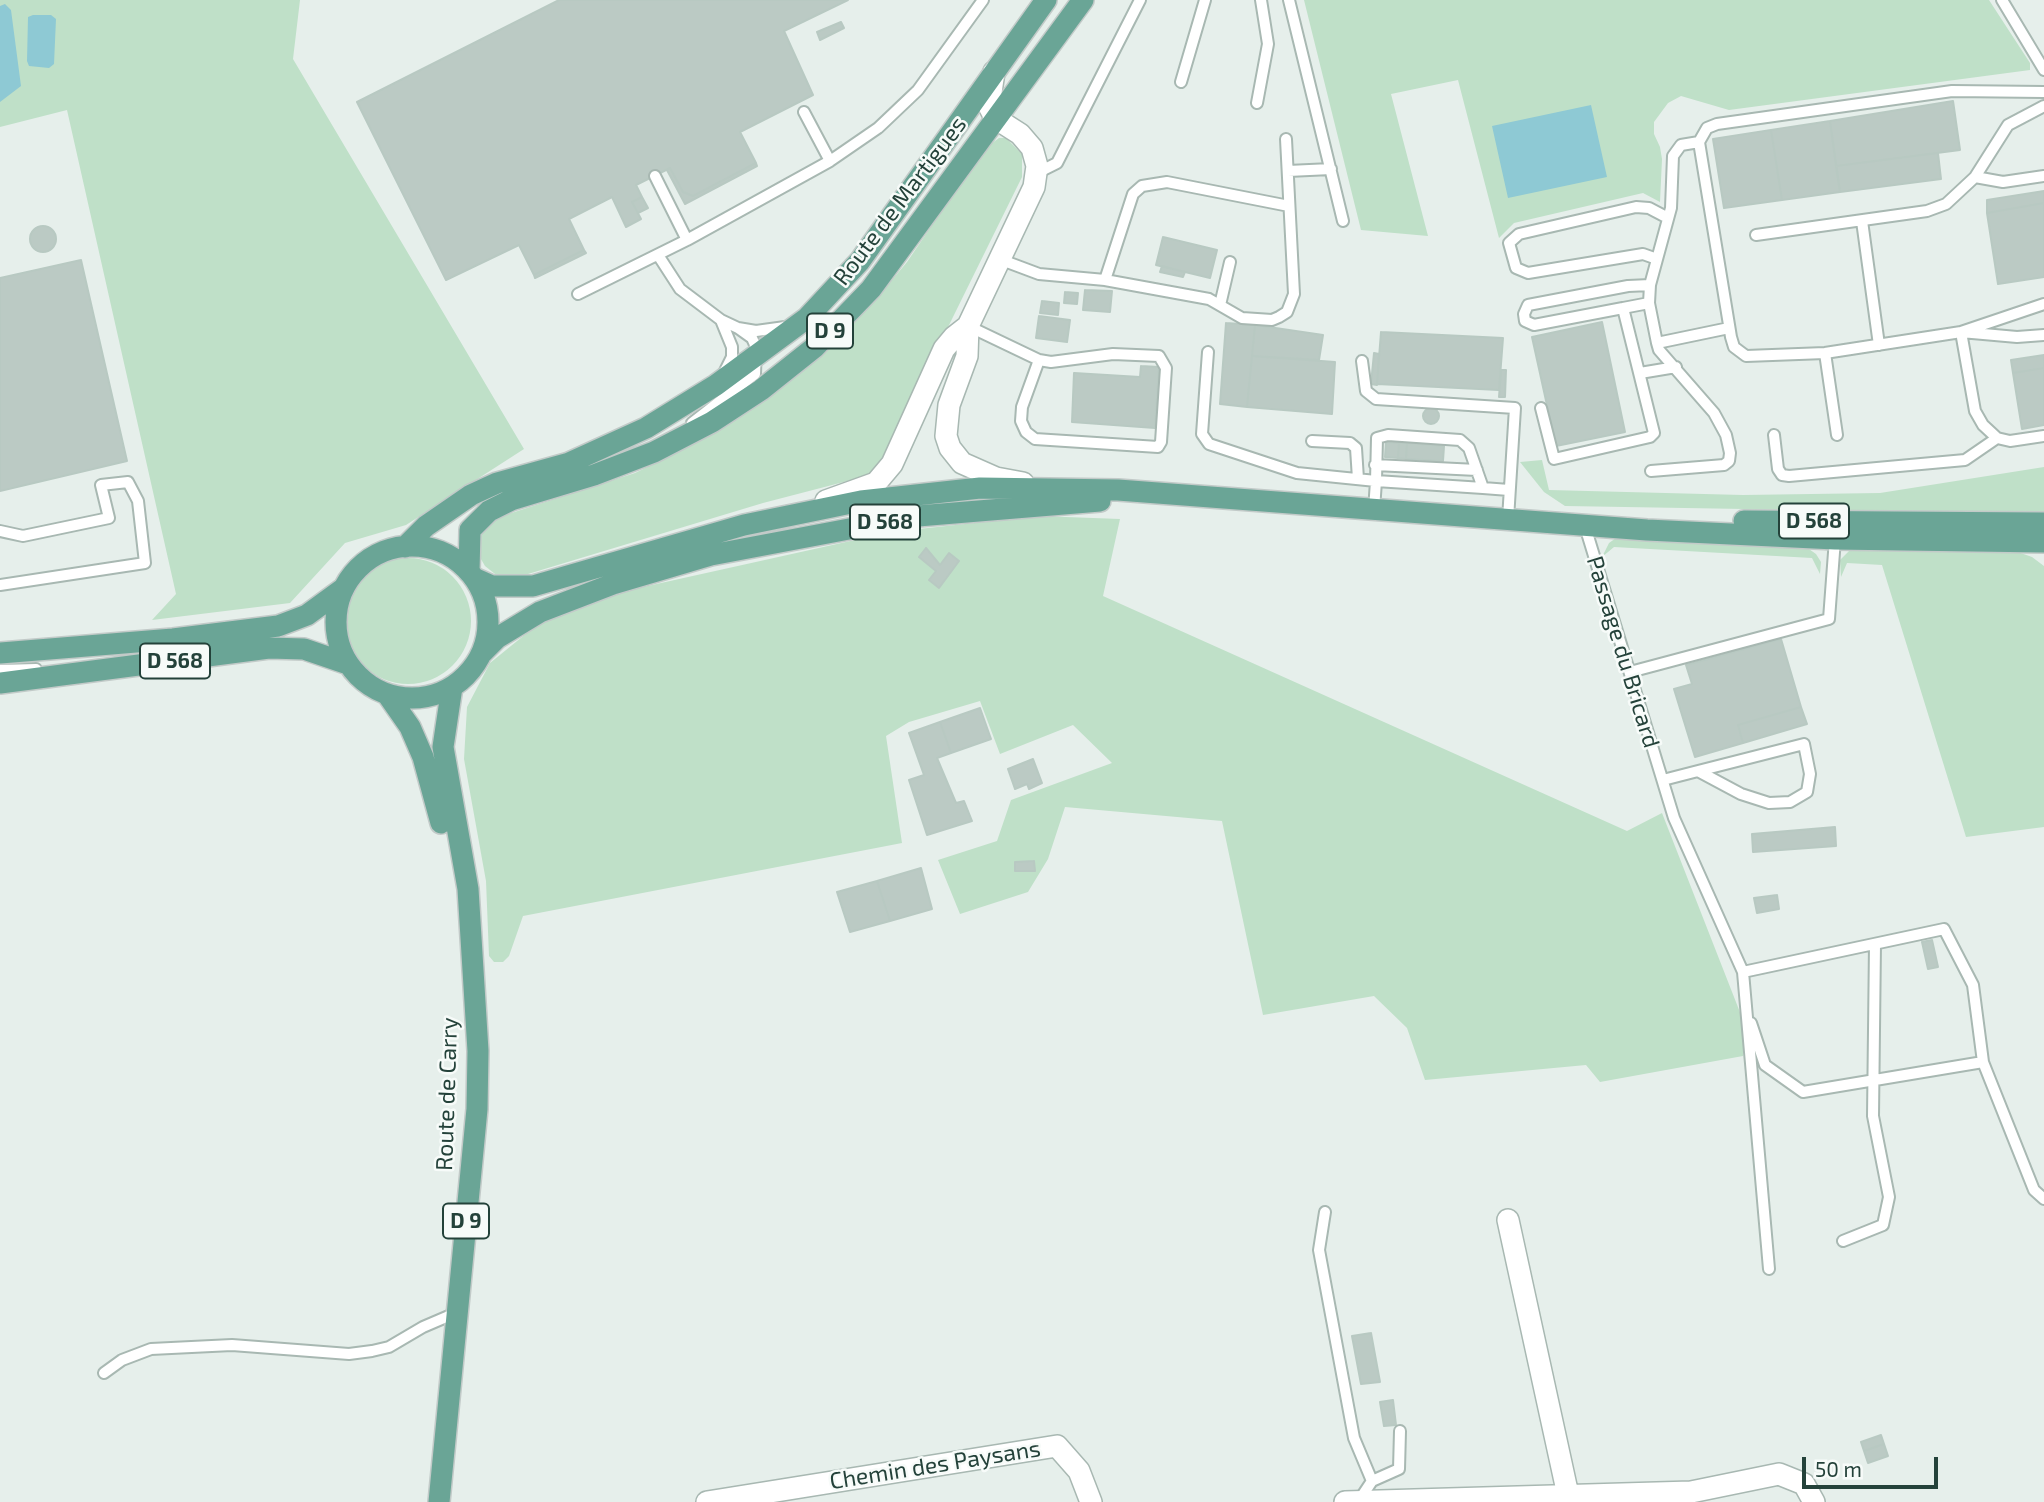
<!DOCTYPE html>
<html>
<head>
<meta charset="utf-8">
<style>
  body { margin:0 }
  #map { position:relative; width:2044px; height:1502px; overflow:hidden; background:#e6efeb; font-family:"Exo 2",sans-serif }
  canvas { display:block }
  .scale { position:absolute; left:1802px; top:1457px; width:136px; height:32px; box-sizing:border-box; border:4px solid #24423a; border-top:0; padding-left:9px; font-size:21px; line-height:24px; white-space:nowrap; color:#24423a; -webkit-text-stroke:5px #f7fbf9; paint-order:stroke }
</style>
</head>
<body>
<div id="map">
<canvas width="2044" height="1502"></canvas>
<div class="scale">50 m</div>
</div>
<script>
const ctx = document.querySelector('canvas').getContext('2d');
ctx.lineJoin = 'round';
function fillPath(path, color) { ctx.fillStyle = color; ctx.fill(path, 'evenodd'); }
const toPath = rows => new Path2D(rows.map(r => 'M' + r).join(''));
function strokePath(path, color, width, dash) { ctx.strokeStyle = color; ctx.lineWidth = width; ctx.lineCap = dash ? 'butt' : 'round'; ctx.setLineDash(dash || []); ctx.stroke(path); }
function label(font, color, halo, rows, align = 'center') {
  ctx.font = font + ' "Exo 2",sans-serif'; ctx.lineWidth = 5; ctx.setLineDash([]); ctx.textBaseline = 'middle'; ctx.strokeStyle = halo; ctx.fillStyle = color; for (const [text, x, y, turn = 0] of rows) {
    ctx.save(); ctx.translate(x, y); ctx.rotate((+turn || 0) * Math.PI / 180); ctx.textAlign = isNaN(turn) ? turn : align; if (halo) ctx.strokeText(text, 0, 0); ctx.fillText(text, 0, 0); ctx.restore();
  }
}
const green = toPath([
  [0,0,300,0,293,59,524,449,406,525,345,543,290,603,152,620,176,594,67,110,0,127],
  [1304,0,1989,0,2030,63,2030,70,1729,110,1681,96,1668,103,1654,122,1654,134,1660,147,1662,159,1660,202,1643,193,1514,223,1499,238,1458,80,1391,94,1428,236,1361,230],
  [999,138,1006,138,1022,154,1022,177,883,459,874,471,859,478,763,503,528,574,512,577,495,574,485,566,478,554,478,540,484,527,496,518,635,473,686,448,752,405,877,298,907,262,984,149],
  [1542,460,1549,490,1743,495,1880,493,2044,467,2044,514,1565,506,1544,492,1520,462],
  [1039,516,1120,519,1103,596,1627,831,1662,813,1743,1020,1743,1056,1600,1082,1586,1065,1425,1080,1407,1028,1374,996,1263,1015,1222,821,1065,807,1048,859,1028,892,960,914,938,860,997,841,1011,800,1112,763,1073,725,1000,754,980,701,909,722,886,736,902,843,523,916,509,956,503,962,494,962,489,956,486,881,464,759,467,707,490,663,538,624,616,593,891,532],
  [1619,536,1806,547,1816,554,1821,562,1820,574,1812,558,1614,547,1602,557,1609,543],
  [1868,547,2015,551,2032,557,2044,566,2044,827,1966,837,1882,565,1847,563,1841,577,1840,560,1849,551],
  '345 621a63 63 0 1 1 126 0a63 63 0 1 1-126 0Z'
]);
const water = toPath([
  [5,4,11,10,21,86,0,102,0,6],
  [33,15,51,15,56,19,54,64,49,68,29,66,27,61,28,17],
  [1591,105,1607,177,1508,198,1492,126]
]);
const building = toPath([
  [559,0,848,0,784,31,813,95,740,132,756,163,693,196,683,192,670,168,636,185,642,197,632,202,641,219,626,227,612,197,569,219,584,250,534,275,519,245,446,280,357,102,559,0],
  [841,22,844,28,820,40,817,32,841,22],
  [1953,101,1960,150,1836,166,1830,121,1953,101],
  [1830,121,1840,192,1782,200,1771,130,1830,121],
  [1771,130,1782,200,1724,208,1713,139,1771,130],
  [1938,153,1941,179,1840,192,1836,166,1938,153],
  [756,163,757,166,685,204,667,170,670,168,683,192,693,196,756,163],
  [2044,191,2044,203,1987,213,1987,200,2044,191],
  [642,197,648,208,638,213,632,202,642,197],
  [2044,203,2044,277,1998,284,1987,213,2044,203],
  '30 239a13 13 0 1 1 26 0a13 13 0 1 1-26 0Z',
  [1163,237,1217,250,1210,278,1156,265,1163,237],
  [584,250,586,253,535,278,534,275,584,250],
  [81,260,127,461,0,491,0,278,81,260],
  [1162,266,1185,272,1183,277,1160,272,1162,266],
  [1085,290,1112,291,1110,312,1083,310,1085,290],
  [1065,292,1078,293,1077,304,1064,303,1065,292],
  [1042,301,1059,303,1058,315,1040,313,1042,301],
  [1039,316,1070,320,1067,342,1036,338,1039,316],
  [1602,322,1625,432,1556,446,1532,337,1602,322],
  [1226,323,1255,325,1247,407,1220,404,1226,323],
  [1255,325,1323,335,1319,360,1252,356,1255,325],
  [1381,332,1503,338,1499,390,1377,384,1381,332],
  [1374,353,1379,354,1377,385,1371,384,1374,353],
  [2044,355,2044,368,2013,373,2011,360,2044,355],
  [1252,356,1335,362,1332,414,1247,407,1252,356],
  [1141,366,1159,367,1155,428,1072,422,1074,373,1140,377,1141,366],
  [2044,368,2044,425,2022,429,2013,373,2044,368],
  [1501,370,1506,370,1505,397,1499,397,1501,370],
  '1423 416a8 8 0 1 1 16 0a8 8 0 1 1-16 0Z',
  [1386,442,1399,443,1398,458,1385,457,1386,442],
  [1399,443,1407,443,1406,459,1398,458,1399,443],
  [1407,443,1444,446,1443,461,1406,459,1407,443],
  [926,548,940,565,949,553,959,561,939,588,929,580,936,571,919,557,926,548],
  [1781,639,1801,707,1738,725,1743,743,1695,757,1674,689,1692,684,1686,665,1781,639],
  [1801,707,1807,724,1743,743,1738,725,1801,707],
  [980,708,991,739,951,753,940,722,980,708],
  [940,722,951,753,937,758,956,803,964,801,972,821,927,835,909,780,924,775,909,733,940,722],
  [1033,759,1042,783,1029,789,1027,784,1015,789,1008,769,1033,759],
  [1835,827,1836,846,1753,852,1752,834,1835,827],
  [1034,861,1035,871,1015,871,1015,862,1034,861],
  [921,868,932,909,890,921,877,881,921,868],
  [877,881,890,921,850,932,837,892,877,881],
  [1777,895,1779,909,1757,913,1754,898,1777,895],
  [1932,940,1938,967,1928,969,1922,942,1932,940],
  [1371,1333,1380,1382,1361,1384,1352,1336,1371,1333],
  [1393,1400,1396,1425,1384,1426,1380,1402,1393,1400],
  [1881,1435,1884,1444,1864,1451,1861,1442,1881,1435],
  [1884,1444,1888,1456,1868,1463,1864,1451,1884,1444]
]);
const service = toPath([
  [1289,0,1343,221],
  [2002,0,2044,70],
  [1181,82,1205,0],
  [2044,92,1952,91,1717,124,1707,128,1699,142,1731,337,1734,347,1746,356,1825,353,1961,332,2044,304],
  [1257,103,1268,44,1261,0],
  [2044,106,2008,125,1975,177,2003,182,2044,176],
  [804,112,830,161],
  [1699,142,1681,145,1673,156,1671,208,1650,285,1649,303,1657,343,1729,328],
  [1288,171,1331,169],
  [1037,173,1057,163,1140,0],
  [655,176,687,240],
  [1862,221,1879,345],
  [1756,235,1927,211,1946,204,1975,177],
  [658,255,680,289,721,320],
  [999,259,1039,274,1105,280,1209,299,1242,318,1272,320,1279,317,1287,312,1294,294,1286,139],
  [1657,259,1643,254,1528,273,1516,268,1509,243,1519,234,1636,207,1649,208,1668,218],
  [1105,280,1133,194,1142,186,1167,182,1289,206],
  [578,294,687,240,830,161,878,128,918,90,983,0],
  [1220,305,1230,262],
  [1623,308,1649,303],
  [968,326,1039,360,1022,407,1021,421,1026,432,1035,439,1158,447,1161,442,1166,368,1159,356,1113,354,1051,362,1039,360],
  [2044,335,2017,337,1961,332,1975,411,1983,425,1997,438,2010,441,2044,436],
  [1208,352,1202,434,1209,444,1297,473,1376,481,1374,510],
  [1825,353,1837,435],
  [1362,361,1366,391,1376,399,1515,408,1508,519],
  [724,373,732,357,732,347,721,320,738,328,756,331,785,327],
  [1640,373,1676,367],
  [1541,408,1554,459,1650,437,1654,433,1623,308,1534,325,1525,321,1524,314,1528,305,1628,286,1650,285],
  [692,423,755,374,756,347,752,338,738,328],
  [1774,435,1778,469,1782,475,1789,476,1965,460,1997,438],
  [1312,441,1350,443,1356,448,1358,479],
  [1375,465,1477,470],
  [1651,471,1724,465,1729,461,1730,453,1726,435,1714,413,1659,350,1657,343],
  [1483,488,1376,481,1377,438,1388,435,1460,440,1469,448,1483,488,1509,490],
  [1584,523,1674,818,1743,972,1769,1269],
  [0,531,23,536,109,518,101,485,128,482,138,501,145,563,0,585],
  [0,670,36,669],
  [1630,672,1829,619,1835,539],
  [1663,780,1698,771,1804,744,1810,774,1807,792,1790,802,1769,803,1741,794,1698,771],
  [1743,972,1944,929,1973,985,1983,1062,1803,1092,1765,1065,1751,1023],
  [1983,1062,2034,1190,2044,1199],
  [1325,1212,1319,1250,1354,1438,1372,1481,1358,1502],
  [1843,1241,1883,1225,1889,1197,1873,1116,1875,944],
  [104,1373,122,1360,151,1349,232,1345,349,1354,372,1351,389,1347,423,1327,458,1312],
  [1372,1481,1399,1469,1400,1431]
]);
const minor = toPath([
  [968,326,967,356,949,405,946,436,950,448,962,463,996,478,1023,483],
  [826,501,876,483,892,464,944,349,954,337,968,326,1034,187,1037,166,1032,148,1020,134,995,118,989,106,994,72],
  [1508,1220,1568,1495],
  [707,1502,1057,1446,1079,1471,1091,1502],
  [1345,1502,1691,1492,1779,1474,1804,1484,1814,1502]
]);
const primary = toPath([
  [1744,521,2044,523],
  '336 622a76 76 0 1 1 152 0a76 76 0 1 1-152 0Z',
  [405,547,426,526,471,495,497,483,569,463,646,428,716,385,807,318,860,261,1046,0],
  [469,572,470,530,489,511,511,500,594,475,654,452,712,422,761,390,815,347,871,289,1083,0],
  [474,578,492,586,533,586,744,525,861,501,980,488,1118,490,1647,530,1835,539,2044,542],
  [0,653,173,639,278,626,307,615,344,588],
  [482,653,497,638,540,612,613,584,711,555,918,516,1100,501],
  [0,683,269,648,304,649,348,664],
  [387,694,410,727,423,757,441,823],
  [439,1502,477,1109,478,1051,468,889,443,747,452,687]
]);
const shields = [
  [830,331,46],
  [1814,521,70],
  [885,522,70],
  [175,661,70],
  [466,1221,46]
];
const shieldNames = [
  ["D 9",830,331],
  ["D 568",1814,521],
  ["D 568",885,522],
  ["D 568",175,661],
  ["D 9",466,1221]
];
const streetNames = [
  ["Route de Martigues",900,201,-53],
  ["Passage du Bricard",1623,652,73],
  ["Route de Carry",447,1094,-88],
  ["Chemin des Paysans",935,1465,-9]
];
fillPath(green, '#bfe0c8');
fillPath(water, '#8ec9d4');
fillPath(building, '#bbcac4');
strokePath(building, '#b8c9c2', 2);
strokePath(service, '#a8b8b2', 14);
strokePath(minor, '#a8b8b2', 24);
strokePath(primary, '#c2cac8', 24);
strokePath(service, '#fff', 10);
strokePath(minor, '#fff', 21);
strokePath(primary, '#6aa596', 21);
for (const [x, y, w] of shields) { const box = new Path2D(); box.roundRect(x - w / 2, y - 17.5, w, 35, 5); ctx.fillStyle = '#f7fbf9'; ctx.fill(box); strokePath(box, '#24423a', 2); }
label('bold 21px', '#24423a', null, shieldNames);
label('23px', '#24423a', '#f7fbf9', streetNames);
</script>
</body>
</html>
